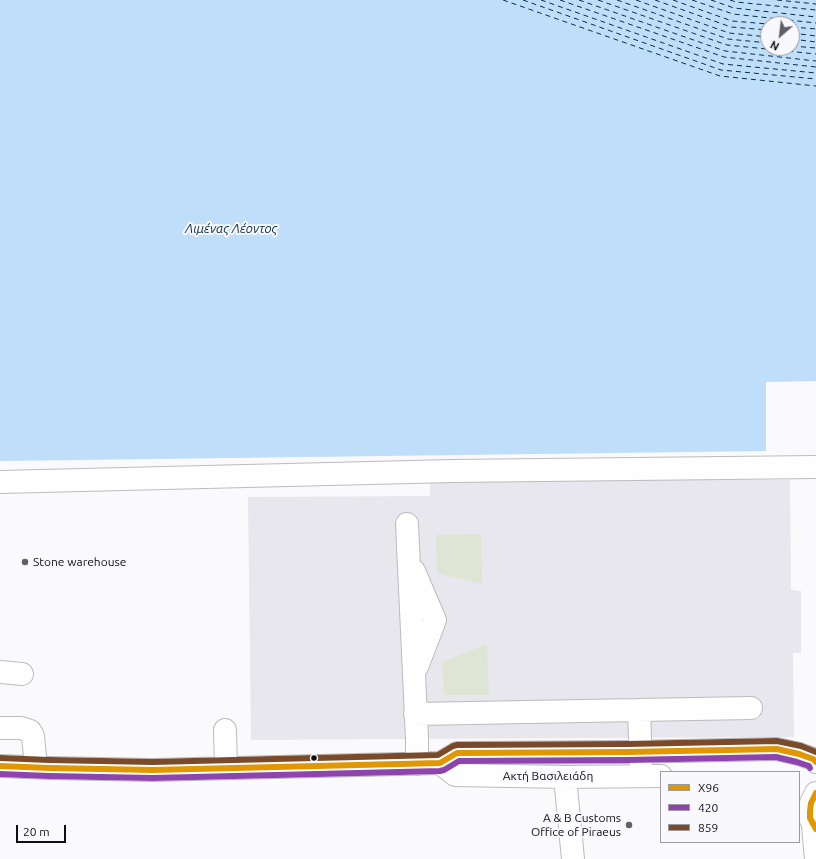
<!DOCTYPE html>
<html>
<head>
<meta charset="utf-8">
<style>
  body { margin:0 }
  #map { position:relative; width:816px; height:859px; overflow:hidden; background:#faf9fb; font-family:Ubuntu,sans-serif }
  canvas { display:block }
  .legend { position:absolute; left:660px; top:771px; width:140px; height:72px; box-sizing:border-box; background:#f9f8fc; border:1px solid #9b9a9f; margin:0; padding:5px 7px; list-style:none; font-size:12px; color:#0f0e14 }
  .legend li { display:flex; align-items:center; gap:8px; height:20px }
  .legend b { width:20px; border:1px solid #9b9a9f }
  .north { position:absolute; left:760px; top:16px; width:40px; height:40px; box-sizing:border-box; background:#f9f8fc; border:1px solid #9b9a9f; border-radius:50%; rotate:208deg; font-size:11px; font-weight:700; line-height:16px; text-align:center; color:#0f0e14 }
  .north::after { content:''; display:block; margin:auto; width:14px; height:18px; background:#616065; clip-path:polygon(50% 0,100% 100%,50% 72%,0 100%) }
  .scale { position:absolute; left:16px; top:825px; width:50px; height:18px; box-sizing:border-box; border:2px solid #0f0e14; border-top:0; padding-left:5px; font-size:12px; line-height:14px; white-space:nowrap; color:#0f0e14; -webkit-text-stroke:3px #f9f8fc; paint-order:stroke }
</style>
</head>
<body>
<div id="map">
<canvas width="816" height="859"></canvas>
<ul class="legend">
<li><b style="height:5px;background:#e09702"></b>Χ96</li>
<li><b style="height:5px;background:#8e44ad"></b>420</li>
<li><b style="height:5px;background:#7a4b2a"></b>859</li>
</ul>
<div class="north">N</div>
<div class="scale">20 m</div>
</div>
<script>
const ctx = document.querySelector('canvas').getContext('2d');
ctx.lineJoin = 'round';
function fillPath(path, color) { ctx.fillStyle = color; ctx.fill(path, 'evenodd'); }
const toPath = rows => new Path2D(rows.map(r => 'M' + r).join(''));
function strokePath(path, color, width, dash) { ctx.strokeStyle = color; ctx.lineWidth = width; ctx.lineCap = dash ? 'butt' : 'round'; ctx.setLineDash(dash || []); ctx.stroke(path); }
function label(font, color, halo, rows, align = 'center') {
  ctx.font = font + ' Ubuntu,sans-serif'; ctx.lineWidth = 4; ctx.setLineDash([]); ctx.textBaseline = 'middle'; ctx.strokeStyle = halo; ctx.fillStyle = color; for (const [text, x, y, turn = 0] of rows) {
    ctx.save(); ctx.translate(x, y); ctx.rotate((+turn || 0) * Math.PI / 180); ctx.textAlign = isNaN(turn) ? turn : align; if (halo) ctx.strokeText(text, 0, 0); ctx.fillText(text, 0, 0); ctx.restore();
  }
}
const built = toPath([
  [430,480,790,480,791,590,801,591,801,653,793,653,794,737,393,739,251,740,248,497,430,496]
]);
const green = toPath([
  [481,534,482,584,437,573,436,535],
  [487,644,489,695,444,695,442,662]
]);
const water = toPath([
  [0,0,816,0,816,381,766,382,766,451,0,461],
  [768,24,792,24,792,48,768,48]
]);
const ferry = toPath([
  [503,0,720,76,816,86],
  [523,0,721,70,816,79],
  [541,0,723,64,816,73],
  [560,0,724,57,816,67],
  [579,0,725,51,816,61],
  [598,0,727,45,816,54],
  [617,0,728,39,768,43],
  [636,0,729,33,768,37],
  [655,0,731,27,768,30],
  [673,0,732,21,768,24],
  [692,0,733,14,816,23],
  [711,0,734,8,816,17],
  [730,0,736,2,816,10],
  [777,0,816,4],
  [792,27,816,29],
  [792,33,816,36],
  [792,39,816,42],
  [792,46,816,48]
]);
const minor = toPath([
  [0,482,452,471,816,467],
  [407,524,417,739,417,764],
  [414,571,435,620,417,667],
  [0,672,22,674],
  [639,710,641,767],
  [415,714,751,708],
  [0,728,21,728,30,731,33,736,36,767],
  [225,730,226,768],
  [440,763,455,775,565,777,661,776],
  [0,766,49,768,153,770,440,763,457,753,627,752,777,749,799,754,813,759,816,762],
  [565,777,573,859],
  [816,793,811,803,810,811,810,818,816,829],
  [813,826,816,859]
]);
const bus1 = toPath([
  [0,766,49,768,153,770,440,763,457,753,627,752,777,749,799,754,813,759,816,762],
  [816,793,811,803,810,811,810,818,816,829]
]);
const bus2 = toPath([
  [0,774,49,776,153,778,440,771,444,770,459,761,627,760,776,757,797,762,809,766,810,768]
]);
const bus3 = toPath([
  [0,758,49,760,153,762,438,755,453,746,457,745,627,744,777,741,801,746,816,752]
]);
const markers = [
  [25,562,4,"#616065"],
  [314,758,3.5,"#0f0e14"],
  [629,825,4,"#616065"]
];
const poiNames = [
  ["Stone warehouse",33,562],
  ["A & B Customs",621,818,"right"],
  ["Office of Piraeus",621,832,"right"]
];
const streetNames = [
  ["Ακτή Βασιλειάδη",548,776]
];
const waterNames = [
  ["Λιμένας Λέοντος",231,229]
];
fillPath(built, '#e8e7ed');
fillPath(green, '#dee5d5');
fillPath(water, '#bedefa');
strokePath(ferry, '#092e47', 1, [5, 4]);
strokePath(minor, '#bcbbbf', 24);
strokePath(minor, '#fefefe', 22);
strokePath(bus1, '#e09702', 6);
strokePath(bus2, '#8e44ad', 6);
strokePath(bus3, '#7a4b2a', 6);
for (const [x, y, r, color] of markers) { const dot = new Path2D(); dot.arc(x, y, r, 0, 2 * Math.PI); ctx.fillStyle = color; ctx.fill(dot); strokePath(dot, '#f9f8fc', 1.5); }
label('12px', '#0f0e14', '#f9f8fc', poiNames, 'left');
label('12px', '#0f0e14', '#f9f8fc', streetNames);
label('italic 13px', '#092e47', '#f9f8fc', waterNames);
</script>
</body>
</html>
